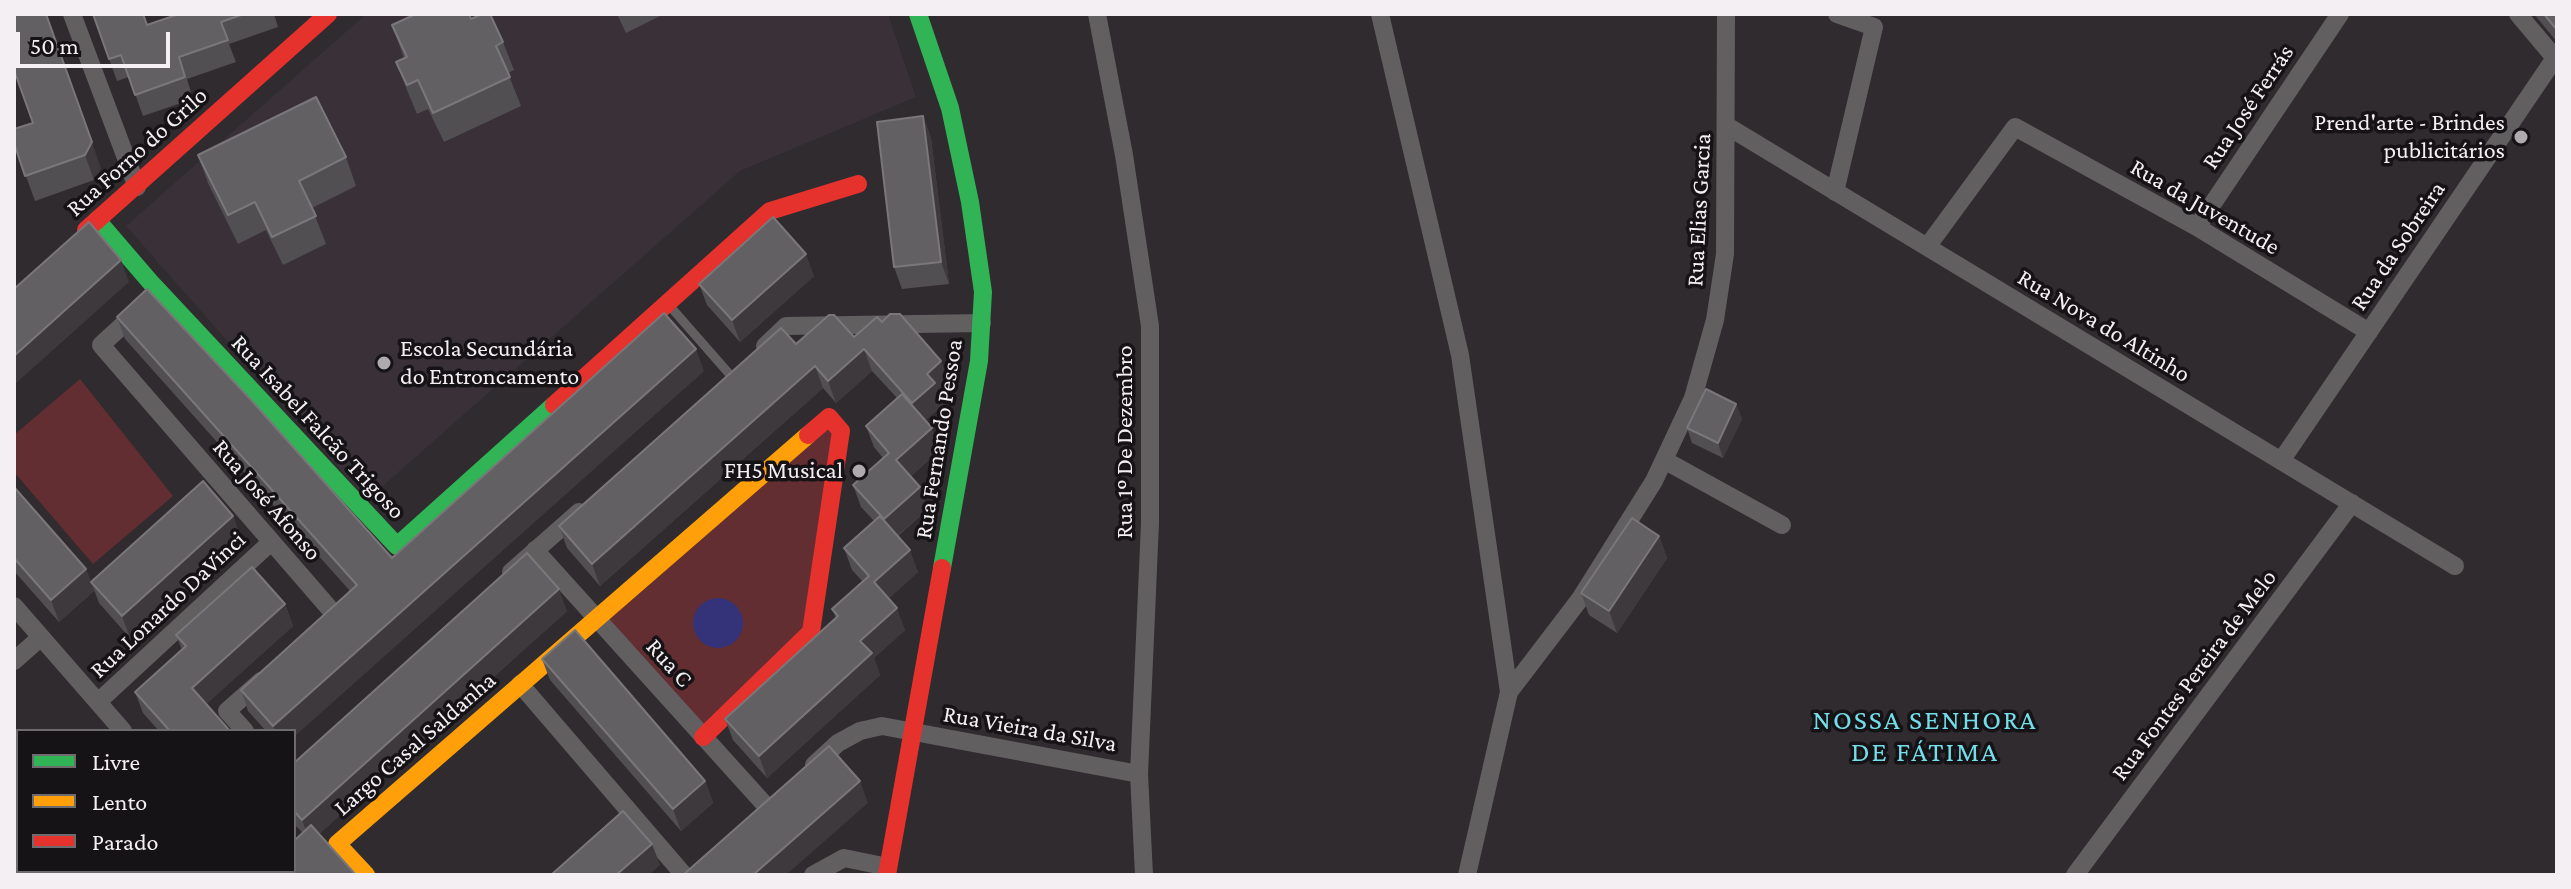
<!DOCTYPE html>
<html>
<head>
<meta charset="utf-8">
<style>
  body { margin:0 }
  #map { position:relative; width:2571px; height:889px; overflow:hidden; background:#2f2b2e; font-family:"Crimson Pro",serif }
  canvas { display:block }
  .frame { position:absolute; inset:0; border:16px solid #f3eff2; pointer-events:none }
  .legend { position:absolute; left:16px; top:729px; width:280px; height:144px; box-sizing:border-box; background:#161316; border:2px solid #6e6b6e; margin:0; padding:10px 14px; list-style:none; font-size:24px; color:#f3eff2 }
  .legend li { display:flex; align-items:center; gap:16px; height:40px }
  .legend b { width:40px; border:2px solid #6e6b6e }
  .scale { position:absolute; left:16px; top:32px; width:154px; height:36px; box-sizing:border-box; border:4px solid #f3eff2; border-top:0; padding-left:10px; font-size:24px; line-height:28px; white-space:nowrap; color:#f3eff2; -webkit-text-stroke:6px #161316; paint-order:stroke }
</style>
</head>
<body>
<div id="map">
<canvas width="2571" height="889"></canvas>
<div class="frame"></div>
<ul class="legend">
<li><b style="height:10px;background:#30b455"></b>Livre</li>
<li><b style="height:10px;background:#ff9f0a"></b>Lento</li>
<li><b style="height:10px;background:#e5322d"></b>Parado</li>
</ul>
<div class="scale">50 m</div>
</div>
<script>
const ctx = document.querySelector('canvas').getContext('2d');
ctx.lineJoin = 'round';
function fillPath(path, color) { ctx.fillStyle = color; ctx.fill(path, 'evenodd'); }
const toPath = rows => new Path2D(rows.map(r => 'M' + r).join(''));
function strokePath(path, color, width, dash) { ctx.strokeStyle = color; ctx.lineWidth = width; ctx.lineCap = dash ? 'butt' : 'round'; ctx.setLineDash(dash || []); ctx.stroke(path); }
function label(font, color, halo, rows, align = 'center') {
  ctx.font = font + ' "Crimson Pro",serif'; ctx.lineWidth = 7; ctx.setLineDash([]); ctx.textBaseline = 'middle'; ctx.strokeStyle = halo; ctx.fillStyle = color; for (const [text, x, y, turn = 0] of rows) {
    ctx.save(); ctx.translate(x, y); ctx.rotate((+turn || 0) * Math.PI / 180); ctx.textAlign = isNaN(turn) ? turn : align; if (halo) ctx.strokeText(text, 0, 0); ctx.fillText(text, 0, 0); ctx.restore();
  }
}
const built = toPath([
  [366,14,888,14,916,97,740,171,367,500,126,226]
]);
const green = toPath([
  [80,379,173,496,93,564,14,472,14,435],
  [826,424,837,437,807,631,705,731,607,619]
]);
const water = toPath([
  '693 623a25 25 0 1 1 50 0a25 25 0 1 1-50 0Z'
]);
const lane = toPath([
  [668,304,732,377]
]);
const street = toPath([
  [72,14,137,187],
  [1097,14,1124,155,1150,326,1150,523,1139,774,1144,875],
  [1380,14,1460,355,1509,692],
  [1727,126,2455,566],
  [1835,192,1874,27,1837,14],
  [2197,227,2340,14],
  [1927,247,2015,127,2197,227,2369,332],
  [138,311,101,345,336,616,326,625],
  [765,346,786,326,982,323],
  [1664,460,1782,525],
  [2281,461,2555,58,2518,14],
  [535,550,767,807],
  [511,572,579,512],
  [14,606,123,731],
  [14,661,41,637],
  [520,684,684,875],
  [98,702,271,542],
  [245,731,227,711,261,681],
  [814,765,838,743,860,731,882,726,1139,774],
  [246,871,250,875],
  [813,875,844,858,888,867],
  [1467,875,1509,692,1580,599,1654,481,1693,398,1715,320,1725,254,1726,14],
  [2075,875,2352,503]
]);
const fast = toPath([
  [918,14,950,108,970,202,983,292,979,361,942,568],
  [97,220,152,284,397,546,554,405]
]);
const slow = toPath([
  [366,875,337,844,808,435]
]);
const jam = toPath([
  [86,230,328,14],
  [554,405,770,211,858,184],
  [703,737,811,632,841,431,829,417,808,435],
  [887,875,942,568]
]);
const wall = toPath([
  [93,14,147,25,179,14,274,14,278,27,229,44,236,62,187,79,193,99,143,116,129,77,117,81],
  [617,14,664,14,626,33],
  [2534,14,2557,14,2557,42],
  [471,19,503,42,514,70,508,73,521,106,444,142,428,109,417,114,407,90,396,62,404,58,392,25],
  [14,70,101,168,94,180,35,201,14,143,33,123],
  [923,116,931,138,949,284,902,289,894,267],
  [198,155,346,157,356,186,312,208,326,244,283,265,266,230,238,244,208,183],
  [814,276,740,342,707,305,699,284],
  [117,317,392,558,704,371,294,731,266,731,248,711,241,690,350,591,125,339],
  [882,322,941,361,949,383,939,392,943,405,925,420,940,450,911,476,928,509,898,536,918,572,889,598,905,630,874,658,880,675,767,778,733,740,725,719,836,618,832,609,863,582,852,570,844,548,874,521,861,507,853,485,883,458,874,447,866,426,897,398,872,371,836,403,823,388,600,586,567,548,559,526,796,344,854,337],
  [1736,404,1742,419,1723,458,1692,443,1687,428],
  [14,487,86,569,94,591,59,622,14,571],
  [233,516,241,538,130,638,99,603,91,582],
  [1659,536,1667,558,1617,633,1589,615,1581,593],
  [285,604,293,626,206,704,230,731,159,731,143,713,135,692,182,650,176,635],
  [567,611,319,834,356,875,285,875,283,871,294,871,303,833,294,824,294,763],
  [542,659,705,781,713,803,681,831,550,680]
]);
const shadedWall = toPath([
  [46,14,101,168,94,180,85,155],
  [923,116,931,138,949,284,941,262],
  [806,254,814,276,740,342,732,320],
  [121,260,129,282,14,385,14,356],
  [696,349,704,371,294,737,294,731,275,731,273,726],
  [864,349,872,371,836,403,828,381],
  [941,361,949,383,939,392,943,405,920,425,912,403,927,374],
  [815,366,823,388,600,586,592,564],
  [1736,404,1742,419,1723,458,1718,443],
  [932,428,940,450,904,482,896,460],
  [920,487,928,509,891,541,884,519],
  [233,516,241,538,130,638,122,616],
  [1659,536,1667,558,1617,633,1609,611],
  [910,550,918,572,882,604,874,582],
  [86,569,94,591,59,622,51,600],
  [559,589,567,611,310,842,302,820],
  [285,604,293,626,200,710,192,688],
  [897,608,905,630,874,658,880,675,767,778,759,756,860,641],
  [705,781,713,803,681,831,673,809],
  [860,781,868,803,786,875,753,875],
  [652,844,660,865,649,875,616,875]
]);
const building = toPath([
  [14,14,46,14,92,142,85,155,25,176,14,143,14,129,33,123,14,70,14,14],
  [93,14,143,14,147,25,179,14,244,14,221,22,228,40,179,57,185,77,135,95,121,55,109,59,93,14],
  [416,14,469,14,471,19,482,14,490,14,503,42,496,46,510,77,433,113,418,80,407,85,396,62,407,57,392,25,416,14],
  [2544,14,2557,14,2557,30,2544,14],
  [316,97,346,157,299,181,316,216,272,237,255,202,228,215,198,155,316,97],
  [923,116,941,262,894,267,877,122,923,116],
  [773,217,806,254,732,320,699,284,773,217],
  [89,222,121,260,14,356,14,289,89,222],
  [147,289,252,401,392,558,664,313,696,349,273,726,241,690,357,585,117,317,147,289],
  [890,314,900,314,941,361,927,374,935,383,912,403,864,349,828,381,815,366,592,564,559,526,781,328,796,344,829,315,834,315,854,337,877,317,882,322,890,314],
  [1706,389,1736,404,1718,443,1687,428,1706,389],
  [902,394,932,428,896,460,920,487,884,519,853,485,889,453,866,426,902,394],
  [203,481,233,516,122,616,91,582,203,481],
  [14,487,86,569,51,600,14,558,14,487],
  [880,516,910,550,874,582,897,608,860,641,872,653,759,756,725,719,838,616,832,609,869,576,844,548,880,516],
  [1632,518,1659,536,1609,611,1581,593,1632,518],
  [527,553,559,589,302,820,294,811,294,763,527,553],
  [252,567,285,604,192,688,230,731,170,731,135,692,186,646,176,635,252,567],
  [575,630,705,781,673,809,542,659,575,630],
  [829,746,860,781,753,875,683,875,829,746],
  [623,811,652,844,616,875,551,875,623,811],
  [311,825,356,875,295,875,292,871,294,871,294,841,311,825]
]);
const markers = [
  [2521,137,8,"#aeaaad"],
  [384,363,8,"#aeaaad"],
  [859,471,8,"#aeaaad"]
];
const streetNames = [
  ["Rua José Ferrás",2248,107,-56],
  ["Rua Forno do Grilo",137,152,-42],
  ["Rua da Juventude",2205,207,30],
  ["Rua Elias Garcia",1699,210,-87],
  ["Rua da Sobreira",2398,246,-56],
  ["Rua Nova do Altinho",2104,326,31],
  ["Rua Isabel Falcão Trigoso",318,427,47],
  ["Rua Fernando Pessoa",939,439,-81],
  ["Rua 1º De Dezembro",1125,442,-90],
  ["Rua José Afonso",267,500,49],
  ["Rua Lonardo DaVinci",168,605,-43],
  ["Rua C",669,663,48],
  ["Rua Fontes Pereira de Melo",2194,675,-53],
  ["Rua Vieira da Silva",1030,729,10],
  ["Largo Casal Saldanha",415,744,-41]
];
const poiNames = [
  ["Prend'arte - Brindes",2505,123],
  ["publicitários",2505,151],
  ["Escola Secundária",400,349,"left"],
  ["do Entroncamento",400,377,"left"],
  ["FH5 Musical",843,471]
];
const quarterNames = [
  ["NOSSA SENHORA",1925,720],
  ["DE FÁTIMA",1925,752]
];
fillPath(built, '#393038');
fillPath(green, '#632e31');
fillPath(water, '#343279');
strokePath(lane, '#615f60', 9);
strokePath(street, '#615f60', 18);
strokePath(fast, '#30b455', 18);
strokePath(slow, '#ff9f0a', 18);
strokePath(jam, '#e5322d', 18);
fillPath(wall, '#524f52');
fillPath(shadedWall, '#3d393c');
fillPath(building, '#636063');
strokePath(building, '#7a777a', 2);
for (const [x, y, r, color] of markers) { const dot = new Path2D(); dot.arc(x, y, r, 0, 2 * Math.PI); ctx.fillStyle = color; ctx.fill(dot); strokePath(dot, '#161316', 3); }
label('24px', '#f3eff2', '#161316', streetNames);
label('24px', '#f3eff2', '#161316', poiNames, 'right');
ctx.letterSpacing = '2px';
label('28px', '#73dee9', '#161316', quarterNames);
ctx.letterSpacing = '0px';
</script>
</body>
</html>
